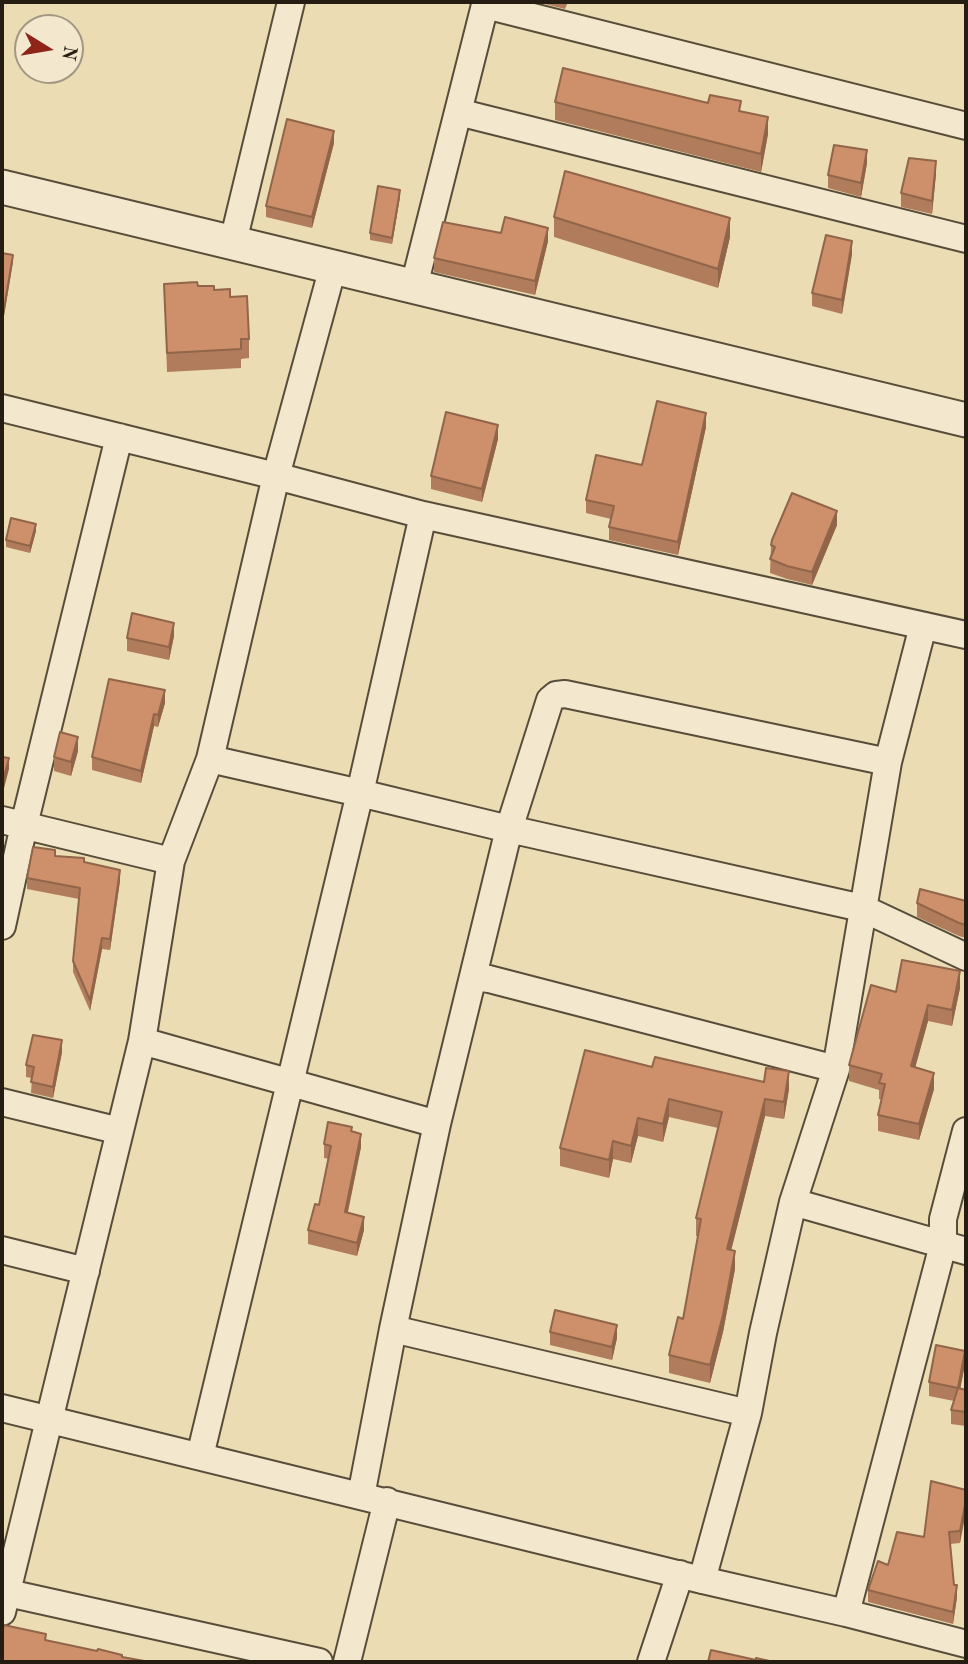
<!DOCTYPE html>
<html>
<head>
<meta charset="utf-8">
<style>
  body { margin:0 }
  #map { position:relative; width:968px; height:1664px; overflow:hidden; background:#ecdcb3; font-family:"Old Standard TT",serif }
  canvas { display:block }
  .frame { position:absolute; inset:0; border:4px solid #261d12; pointer-events:none }
  .north { position:absolute; left:14px; top:14px; width:70px; height:70px; box-sizing:border-box; background:#f3e8ce; border:2px solid #a19783; border-radius:50%; rotate:101deg; font-size:19px; font-weight:700; line-height:28px; text-align:center; color:#261d12 }
  .north::after { content:''; display:block; margin:auto; width:24px; height:32px; background:#8f2418; clip-path:polygon(50% 0,100% 100%,50% 72%,0 100%) }
</style>
</head>
<body>
<div id="map">
<canvas width="968" height="1664"></canvas>
<div class="frame"></div>
<div class="north">N</div>
</div>
<script>
const ctx = document.querySelector('canvas').getContext('2d');
ctx.lineJoin = 'round';
const toPath = rows => new Path2D(rows.map(r => 'M' + r).join(''));
function strokePath(path, color, width, dash) { ctx.strokeStyle = color; ctx.lineWidth = width; ctx.lineCap = dash ? 'butt' : 'round'; ctx.setLineDash(dash || []); ctx.stroke(path); }
function fillPath(path, color) { ctx.fillStyle = color; ctx.fill(path, 'evenodd'); }
const minor = toPath([
  [458,112,966,239],
  [233,242,291,2],
  [414,286,485,5,966,126],
  [2,408,276,476,423,515,966,635],
  [210,759,360,793,509,829,862,908,966,957],
  [2,820,171,861],
  [2,926,24,825,119,437],
  [474,977,489,979,836,1069],
  [142,1041,437,1124],
  [2,1102,120,1131],
  [793,1202,966,1251],
  [2,1250,86,1271],
  [393,1329,748,1413],
  [2,1408,702,1580,846,1613,966,1644],
  [200,1456,360,793,423,515],
  [361,1496,393,1329,437,1124,509,829,550,700,556,695,565,694,888,762],
  [702,1580,748,1413,763,1333,793,1202,836,1069,888,762,923,626],
  [8,1593,319,1662],
  [2,1612,142,1041,171,861,210,759,276,476,333,267],
  [846,1613,938,1264,943,1245,943,1219,966,1131],
  [347,1662,387,1501],
  [651,1662,680,1574]
]);
const tertiary = toPath([
  [2,187,966,420]
]);
const wall = toPath([
  [537,2,568,2,565,9],
  [555,102,768,134,761,172,555,120],
  [334,143,312,228,266,217,266,206],
  [867,163,861,197,828,188,828,175],
  [936,174,932,214,901,207,901,193],
  [400,197,392,244,370,240,370,233],
  [554,217,730,237,718,288,554,237],
  [501,233,548,241,535,295,434,272,434,258],
  [852,254,842,314,812,306,812,293],
  [164,284,198,286,214,290,230,297,249,339,249,358,241,359,241,368,167,372],
  [706,427,678,555,609,540,609,527,611,519,586,513,586,500,642,465],
  [498,439,482,502,431,489,431,476],
  [837,525,812,585,787,579,770,573,771,545],
  [36,531,30,553,6,547,6,540],
  [174,636,169,660,127,651,127,638],
  [165,703,158,727,154,726,141,783,92,770,92,757],
  [78,751,71,776,54,771,54,757],
  [55,856,84,862,120,881,110,950,102,949,90,1011,73,972,73,961,79,899,27,889,27,878],
  [966,901,966,938,959,936,917,917,917,903],
  [960,988,952,1026,928,1021,915,1067,934,1089,919,1140,878,1131,878,1115,882,1100,879,1099,879,1090,849,1081,849,1065,896,992],
  [62,1052,53,1098,31,1093,32,1078,26,1077,26,1065],
  [652,1067,789,1089,784,1119,765,1116,731,1250,735,1269,723,1332,710,1383,669,1373,669,1355,683,1319,698,1236,696,1236,696,1218,718,1128,669,1117,663,1142,638,1136,631,1163,613,1159,609,1178,560,1166,560,1148],
  [352,1131,361,1147,348,1212,364,1230,357,1256,308,1244,308,1230,319,1205,329,1159,324,1158,324,1144],
  [550,1332,617,1338,612,1360,550,1345],
  [965,1364,960,1388,966,1390,966,1426,951,1424,951,1410,954,1401,929,1396,929,1382],
  [966,1490,960,1543,950,1544,954,1585,957,1597,953,1624,868,1602,868,1590,888,1565,924,1537]
]);
const shadedWall = toPath([
  [768,117,768,134,761,172,761,154],
  [334,131,334,143,312,228,312,217],
  [867,150,867,163,861,197,861,183],
  [936,161,936,174,932,214,932,201],
  [400,190,400,197,392,244,392,238],
  [730,218,730,237,718,288,718,269],
  [548,228,548,241,535,295,535,281],
  [852,241,852,254,842,314,842,300],
  [13,255,13,262,3,322,3,315],
  [706,413,706,427,678,555,678,542],
  [498,425,498,439,482,502,482,489],
  [837,511,837,525,812,585,812,572],
  [36,524,36,531,30,553,30,546],
  [174,623,174,636,169,660,169,647],
  [165,690,165,703,158,727,158,715],
  [154,714,154,726,141,783,141,771],
  [78,737,78,751,71,776,71,762],
  [9,758,9,769,2,796,2,784],
  [120,870,120,881,110,950,110,939],
  [102,938,102,949,90,1011,90,1000],
  [960,971,960,988,952,1026,952,1010],
  [928,1005,928,1021,911,1083,911,1066],
  [62,1040,62,1052,53,1098,53,1087],
  [789,1071,789,1089,784,1119,784,1102],
  [934,1073,934,1089,919,1140,919,1124],
  [669,1099,669,1117,663,1142,663,1124],
  [765,1099,765,1116,727,1267,727,1249],
  [638,1118,638,1136,631,1163,631,1146],
  [361,1134,361,1147,345,1225,345,1212],
  [613,1141,613,1159,609,1178,609,1160],
  [364,1217,364,1230,357,1256,357,1243],
  [735,1251,735,1269,723,1332,710,1383,710,1365],
  [617,1325,617,1338,612,1360,612,1347],
  [965,1351,965,1364,958,1401,958,1388],
  [966,1500,966,1512,960,1543,960,1531],
  [957,1585,957,1597,953,1624,953,1612]
]);
const building = toPath([
  [563,68,708,103,710,95,741,101,739,111,768,117,761,154,555,102,563,68],
  [287,119,334,131,312,217,266,206,287,119],
  [834,145,867,150,861,183,828,175,834,145],
  [909,158,936,161,932,201,901,193,909,158],
  [565,171,730,218,718,269,554,217,565,171],
  [378,186,400,190,392,238,370,233,378,186],
  [505,217,548,228,535,281,434,258,443,222,501,233,505,217],
  [826,235,852,241,842,300,812,293,826,235],
  [2,253,13,255,3,315,2,315,2,253],
  [197,282,198,286,214,286,214,290,230,289,230,297,247,296,249,339,241,339,241,349,167,353,164,284,197,282],
  [657,401,706,413,678,542,609,527,614,506,586,500,596,455,642,465,657,401],
  [446,412,498,425,482,489,431,476,446,412],
  [792,493,837,511,812,572,787,566,770,559,775,547,771,545,772,540,792,493],
  [11,518,36,524,30,546,6,540,11,518],
  [132,613,174,623,169,647,127,638,132,613],
  [109,679,165,690,158,715,154,714,141,771,92,757,109,679],
  [60,732,78,737,71,762,54,757,60,732],
  [2,757,9,758,2,784,2,757],
  [33,847,55,850,55,856,84,858,84,862,120,870,110,939,102,938,90,1000,73,961,80,888,27,878,33,847],
  [920,889,966,901,966,925,959,923,917,903,920,889],
  [902,960,960,971,952,1010,928,1005,911,1066,934,1073,919,1124,878,1115,885,1084,879,1083,882,1074,849,1065,871,985,896,992,902,960],
  [33,1035,62,1040,53,1087,31,1082,34,1067,26,1065,33,1035],
  [585,1050,652,1067,655,1057,764,1082,766,1068,789,1071,784,1102,765,1099,727,1249,735,1251,723,1315,710,1365,669,1355,678,1317,683,1319,701,1219,696,1218,722,1112,669,1099,663,1124,638,1118,631,1146,613,1141,609,1160,560,1148,585,1050],
  [328,1122,352,1127,351,1131,361,1134,345,1212,364,1217,357,1243,308,1230,315,1204,319,1205,331,1146,324,1144,328,1122],
  [555,1310,617,1325,612,1347,550,1332,555,1310],
  [936,1345,965,1351,958,1388,929,1382,936,1345],
  [958,1388,966,1390,966,1412,951,1410,958,1388],
  [931,1481,966,1490,966,1500,960,1531,949,1532,954,1585,957,1585,953,1612,868,1590,878,1561,888,1565,897,1532,924,1537,931,1481],
  [4,1625,46,1634,45,1640,97,1651,98,1649,122,1655,122,1657,150,1662,2,1662,2,1633,4,1625],
  [711,1650,756,1660,756,1658,774,1662,708,1662,711,1650]
]);
strokePath(minor, '#584d3a', 30);
strokePath(tertiary, '#584d3a', 37);
strokePath(minor, '#f3e8ce', 26);
strokePath(tertiary, '#f3e8ce', 33);
fillPath(wall, '#b17c5b');
fillPath(shadedWall, '#90654a');
fillPath(building, '#ce906a');
strokePath(building, '#90654a', 2);
</script>
</body>
</html>
